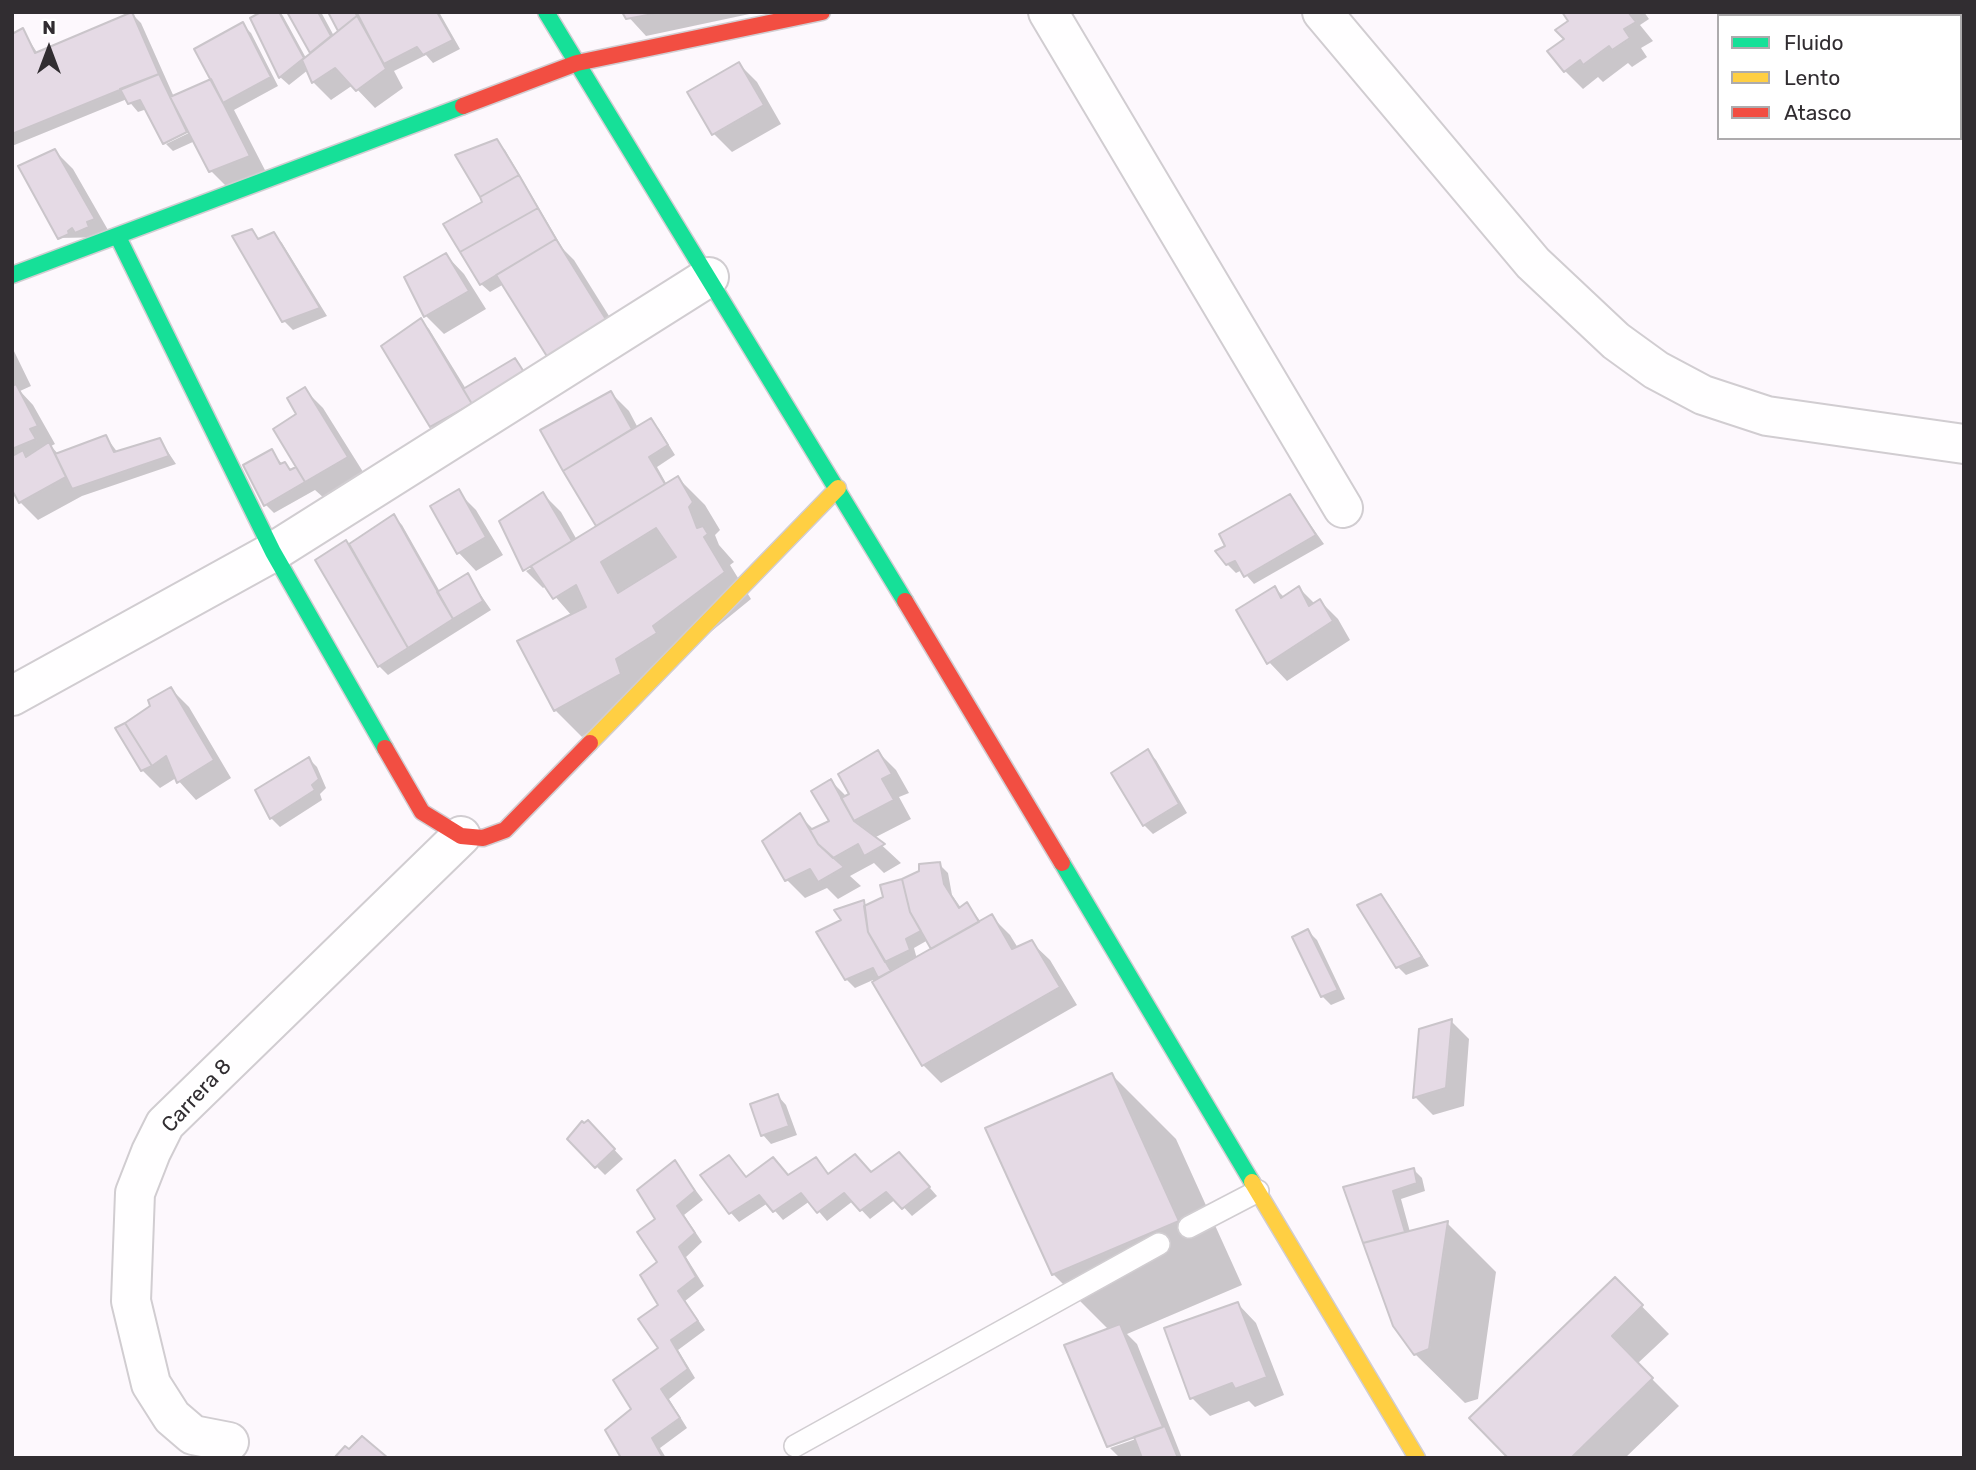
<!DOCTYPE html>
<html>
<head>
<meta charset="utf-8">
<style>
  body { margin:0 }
  #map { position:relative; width:1976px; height:1470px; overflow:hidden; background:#fdf8fd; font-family:Rubik,sans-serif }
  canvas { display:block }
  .frame { position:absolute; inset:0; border:14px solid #312d31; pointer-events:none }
  .legend { position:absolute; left:1717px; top:14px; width:245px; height:126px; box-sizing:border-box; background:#fff; border:2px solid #adabad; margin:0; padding:9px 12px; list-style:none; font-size:21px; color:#312d31 }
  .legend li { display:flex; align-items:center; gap:14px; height:35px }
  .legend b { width:35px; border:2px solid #adabad }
  .north { position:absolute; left:14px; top:14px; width:70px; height:70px; -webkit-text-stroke:5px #fff; paint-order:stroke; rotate:0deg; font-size:19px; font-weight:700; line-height:28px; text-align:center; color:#312d31 }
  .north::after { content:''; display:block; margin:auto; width:24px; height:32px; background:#312d31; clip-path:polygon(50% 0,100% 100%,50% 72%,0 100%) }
</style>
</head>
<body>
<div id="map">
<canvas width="1976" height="1470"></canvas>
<div class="frame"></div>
<ul class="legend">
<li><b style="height:9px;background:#16e098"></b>Fluido</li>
<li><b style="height:9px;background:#ffcf43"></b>Lento</li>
<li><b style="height:9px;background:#f24e42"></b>Atasco</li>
</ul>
<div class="north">N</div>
</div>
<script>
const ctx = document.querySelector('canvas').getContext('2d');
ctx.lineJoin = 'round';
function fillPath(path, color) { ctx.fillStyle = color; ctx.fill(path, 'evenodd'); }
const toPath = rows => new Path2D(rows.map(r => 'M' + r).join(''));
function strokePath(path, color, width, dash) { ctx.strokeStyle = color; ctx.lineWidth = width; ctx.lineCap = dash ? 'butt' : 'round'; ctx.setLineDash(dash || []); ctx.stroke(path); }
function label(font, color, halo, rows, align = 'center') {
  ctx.font = font + ' Rubik,sans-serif'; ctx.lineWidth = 5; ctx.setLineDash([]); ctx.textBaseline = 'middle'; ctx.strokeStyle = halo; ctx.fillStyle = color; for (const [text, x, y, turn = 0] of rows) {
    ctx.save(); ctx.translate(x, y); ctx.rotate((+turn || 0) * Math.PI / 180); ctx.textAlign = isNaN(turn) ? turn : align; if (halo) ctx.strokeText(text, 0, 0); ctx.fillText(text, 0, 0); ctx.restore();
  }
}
const shadow = toPath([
  [264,12,280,12,283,16,306,58,312,53,289,12,321,12,334,36,340,31,330,12,439,12,460,49,433,63,426,55,394,71,403,88,375,108,353,85,331,100,313,82,308,70,289,85,280,77],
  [624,12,759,12,646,36],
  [1565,12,1644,12,1649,19,1640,25,1653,41,1641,48,1647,57,1632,67,1628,63,1603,82,1598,77,1583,89,1565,71,1571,22],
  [132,14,141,23,174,97,213,80,242,24,251,33,278,86,234,110,267,174,229,189,211,171,195,141,173,151,166,144,195,130,194,127,165,143,147,109,138,112,127,99,12,146,12,36,23,31,38,54],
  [739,64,757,82,781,124,732,152,714,134,689,93],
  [496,141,505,150,563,249,574,260,624,340,504,284,490,292,481,284,484,202],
  [55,151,73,169,112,237,59,238],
  [252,231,260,240,274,234,282,243,327,316,293,330,284,321],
  [446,255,464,274,486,309,444,334,426,316],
  [421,321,429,329,466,389,515,360,531,381,440,434,432,426],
  [12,347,31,386,20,391,33,405,55,444,51,446,59,455,106,437,118,453,160,440,176,464,82,496,38,520,20,502,12,486],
  [305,390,323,408,365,475,325,499,315,490,274,513,266,505,271,451,283,465,301,474,299,414],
  [611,393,629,411,638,428,651,420,659,429,675,455,657,467,667,485,678,478,705,505,720,530,715,535,719,545,734,562,730,565,751,599,582,737,555,710,572,616,546,586,543,588,526,571,533,567,543,494,561,512,577,540,598,527,564,470],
  [458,492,476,510,503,555,476,571,458,552],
  [1290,496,1324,544,1254,584,1242,570,1236,573,1227,564,1227,547],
  [394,517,402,525,440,592,467,575,491,610,388,675,379,666,317,561,350,546],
  [1275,588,1284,597,1299,588,1315,604,1320,601,1338,619,1350,640,1287,681,1269,662],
  [171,689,189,707,231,778,196,800,176,778,160,788,142,770,152,707],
  [878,752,896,770,909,793,899,797,911,819,874,838,901,863,884,873,874,863,850,876,861,886,838,899,827,888,805,898,787,880,800,816,814,830,832,821,831,781,847,797,851,795],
  [1148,752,1156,760,1187,813,1153,834,1144,825],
  [309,759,317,767,326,788,320,794,322,800,280,827,271,818,257,790],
  [939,864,948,873,952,895,961,908,967,904,981,922,992,917,1010,935,1018,948,1031,942,1050,960,1077,1005,941,1083,923,1065,873,980,855,988,846,979,844,920,863,902,867,906,885,898],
  [928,940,934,949,917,959,914,948],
  [1381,896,1389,905,1429,966,1406,975,1397,966],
  [1308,931,1317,940,1345,999,1331,1005,1322,996],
  [1451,1021,1469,1039,1464,1106,1433,1115,1415,1097],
  [1112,1075,1176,1139,1242,1285,1127,1334,1137,1344,1182,1458,1120,1458,1110,1448,1136,1439,1109,1330,1053,1274],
  [778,1096,786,1105,797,1135,771,1144,763,1135],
  [597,1131,623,1159,605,1175,569,1139],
  [815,1159,830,1175,871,1174,908,1163,937,1196,912,1216,896,1199,870,1219,853,1201,827,1221,810,1201,783,1220,768,1203,739,1222,731,1213,738,1166,747,1178,789,1176],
  [675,1163,703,1200,684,1215,702,1242,686,1257,704,1286,685,1301,705,1330,678,1350,695,1378,669,1399,687,1428,660,1448,666,1458,623,1458,633,1410,661,1348,658,1219],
  [1414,1170,1422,1178,1425,1191,1401,1199,1410,1232,1447,1223,1496,1272,1478,1399,1465,1403,1415,1354,1395,1326,1345,1188],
  [1615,1279,1669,1334,1637,1364,1679,1406,1625,1458,1511,1458],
  [1238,1304,1256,1323,1284,1395,1255,1407,1249,1401,1210,1416,1192,1398]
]);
const building = toPath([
  [132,12,159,74,12,134,12,34,23,28,35,53,132,12],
  [261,12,279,12,304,58,279,78,250,18,261,12],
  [287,12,318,12,331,36,310,53,287,12],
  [328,12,355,12,358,15,338,31,328,12],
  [355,12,437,12,453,40,423,55,417,47,384,64,355,12],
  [622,12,664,12,626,19,622,12],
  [1562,12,1628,12,1636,22,1624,29,1630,38,1612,50,1609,46,1583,65,1580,60,1564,72,1547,51,1564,39,1555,30,1568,21,1562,12],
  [358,15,386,69,356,91,335,68,312,83,302,60,358,15],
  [243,22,271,77,223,103,194,49,243,22],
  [739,62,764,105,712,135,687,92,739,62],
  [159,74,187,132,163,144,140,100,128,104,120,89,159,74],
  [211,79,250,156,209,172,170,97,211,79],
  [497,139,519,175,480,197,455,155,497,139],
  [55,149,95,219,87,222,89,227,75,233,72,228,68,231,69,234,58,239,18,166,55,149],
  [519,175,538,208,460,252,443,224,482,202,480,197,519,175],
  [538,208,556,239,480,285,460,252,538,208],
  [252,229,258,239,274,232,320,308,282,322,232,236,252,229],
  [556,239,607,321,548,358,496,275,556,239],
  [446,253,469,291,424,317,404,277,446,253],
  [421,318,472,404,430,427,381,346,421,318],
  [515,358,524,372,472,404,463,389,515,358],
  [16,384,38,426,30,429,36,439,12,449,12,386,16,384],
  [305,387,348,457,305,482,273,429,296,414,287,398,305,387],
  [611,391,632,429,563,471,540,430,611,391],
  [651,418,668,445,649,457,665,484,596,526,563,471,651,418],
  [106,435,114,452,160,438,169,456,72,489,55,454,106,435],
  [49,442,66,477,19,503,12,490,12,456,23,450,26,457,49,442],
  [272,449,280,464,285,462,290,470,296,467,305,482,264,506,243,465,272,449],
  [678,476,693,502,689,507,697,528,703,526,708,534,704,537,725,572,653,626,657,633,616,659,621,674,554,711,517,641,586,607,576,585,553,599,531,566,678,476],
  [656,528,676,557,618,593,601,562,656,528],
  [459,489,486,537,457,554,430,506,459,489],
  [543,492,572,541,523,571,499,521,543,492],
  [1290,494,1316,535,1244,577,1235,561,1226,565,1215,551,1225,546,1219,534,1290,494],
  [394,514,453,619,408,648,349,544,394,514],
  [346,540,408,648,378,667,315,560,346,540],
  [468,573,483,601,453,619,437,592,468,573],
  [1275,586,1281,598,1299,586,1309,606,1320,599,1333,621,1267,664,1236,610,1275,586],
  [171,687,214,760,177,783,166,756,152,766,125,723,150,706,148,700,171,687],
  [125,723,152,766,141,771,115,728,125,723],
  [1148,749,1179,804,1143,826,1111,773,1148,749],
  [878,750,892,774,882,779,894,800,854,821,841,798,849,794,838,774,878,750],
  [309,757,319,779,312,785,315,790,270,819,255,790,309,757],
  [831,779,854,821,885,844,864,856,858,844,833,858,818,844,810,830,829,821,811,791,831,779],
  [800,813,818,844,844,867,818,882,810,869,785,881,762,841,800,813],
  [940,862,944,884,959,908,967,902,979,922,931,949,910,912,902,879,919,871,919,864,940,862],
  [902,879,910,912,921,931,906,939,910,950,885,962,868,932,864,906,883,897,880,885,902,879],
  [1381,894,1422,957,1396,968,1357,905,1381,894],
  [864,900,868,932,891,971,878,978,873,968,845,980,816,932,841,920,834,910,864,900],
  [992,914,1012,949,1032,940,1060,987,922,1066,872,982,992,914],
  [1308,929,1338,990,1321,997,1292,937,1308,929],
  [1452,1019,1446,1088,1413,1098,1419,1029,1452,1019],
  [1112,1073,1179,1221,1052,1275,985,1128,1112,1073],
  [778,1094,789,1126,761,1136,750,1104,778,1094],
  [588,1120,615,1149,595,1168,567,1139,582,1121,584,1123,588,1120],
  [899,1152,930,1187,902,1209,886,1192,860,1211,844,1193,817,1213,801,1193,773,1212,759,1195,729,1214,700,1175,729,1155,746,1177,773,1157,788,1175,816,1157,828,1174,855,1154,871,1172,899,1152],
  [675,1160,695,1191,677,1206,695,1233,679,1247,696,1277,678,1291,698,1321,671,1340,688,1369,661,1389,680,1418,652,1438,663,1458,621,1458,605,1430,631,1409,613,1380,658,1348,638,1319,658,1305,640,1275,657,1262,637,1232,655,1219,637,1190,675,1160],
  [1414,1168,1417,1183,1393,1191,1405,1232,1363,1243,1343,1187,1414,1168],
  [1448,1221,1429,1349,1414,1355,1393,1326,1363,1243,1448,1221],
  [1615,1277,1643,1305,1612,1336,1653,1378,1571,1458,1508,1458,1469,1418,1615,1277],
  [1238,1302,1267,1377,1235,1389,1232,1383,1190,1399,1164,1328,1238,1302],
  [1120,1324,1163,1427,1107,1447,1064,1345,1120,1324],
  [1165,1426,1178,1458,1142,1458,1134,1437,1165,1426],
  [362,1436,388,1458,334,1458,345,1446,349,1449,362,1436]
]);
const lane = toPath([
  [1189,1227,1258,1191],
  [795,1446,1159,1244]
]);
const street = toPath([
  [1048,12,1343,508],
  [1322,12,1533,263,1616,341,1656,370,1703,395,1767,416,1964,444],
  [12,696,273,552,709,277],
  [229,1442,193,1435,172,1417,151,1384,131,1301,135,1193,151,1152,165,1124,461,836]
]);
const fast = toPath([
  [546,12,905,601],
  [118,237,273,552,385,748],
  [12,275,463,106],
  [1062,863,1252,1182]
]);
const slow = toPath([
  [590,743,838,488],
  [1252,1182,1417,1458]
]);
const jam = toPath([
  [463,106,577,63,822,12],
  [905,601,1062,863],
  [385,748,422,812,461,836,483,838,505,830,590,743]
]);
const streetNames = [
  ["Carrera 8",197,1096,-47]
];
fillPath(shadow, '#0003');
fillPath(building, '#e5dae5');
strokePath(building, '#cac5ca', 2);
strokePath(lane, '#d1cdd1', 24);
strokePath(street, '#d1cdd1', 42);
strokePath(fast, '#d1cdd1', 19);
strokePath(slow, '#d1cdd1', 19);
strokePath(jam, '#d1cdd1', 19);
strokePath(lane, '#fffeff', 21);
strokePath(street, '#fffeff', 38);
strokePath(fast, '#16e098', 16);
strokePath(slow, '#ffcf43', 16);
strokePath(jam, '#f24e42', 16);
label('21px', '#312d31', '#fff', streetNames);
</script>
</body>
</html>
